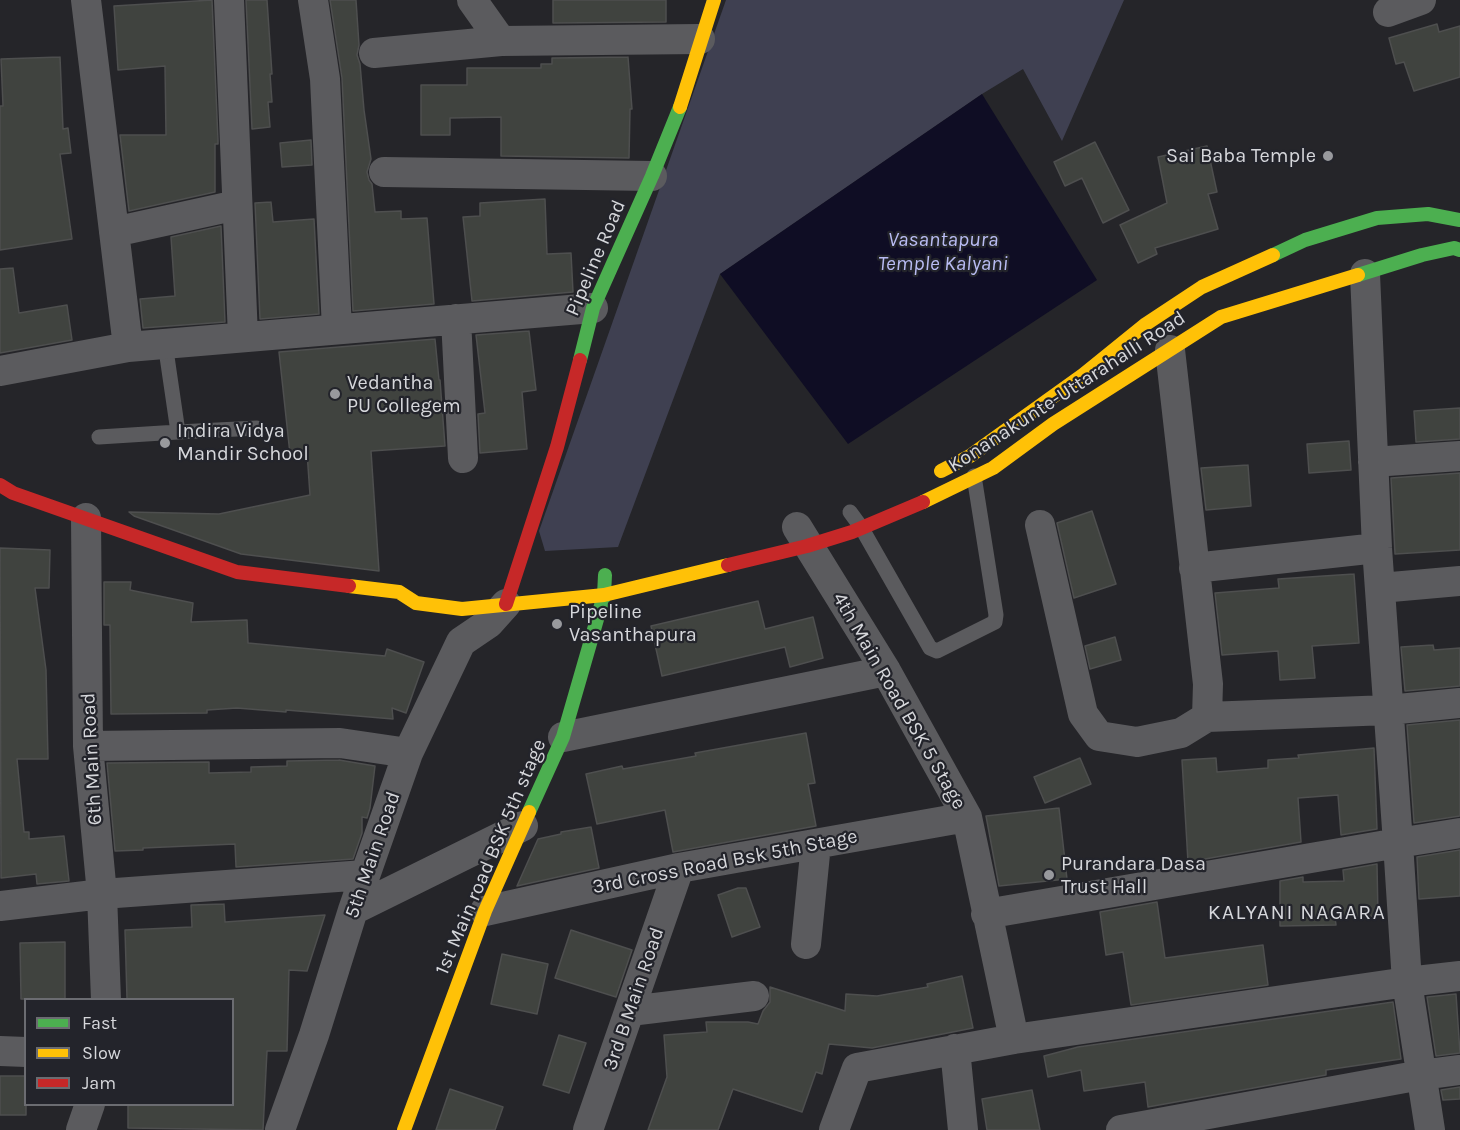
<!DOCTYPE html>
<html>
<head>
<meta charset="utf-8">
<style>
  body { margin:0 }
  #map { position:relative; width:1460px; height:1130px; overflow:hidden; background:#252529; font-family:Karla,sans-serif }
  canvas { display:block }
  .legend { position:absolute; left:24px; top:998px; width:210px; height:108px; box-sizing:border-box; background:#23242b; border:2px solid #6b6c71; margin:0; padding:8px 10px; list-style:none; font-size:18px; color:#d6d7db }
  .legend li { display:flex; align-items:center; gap:12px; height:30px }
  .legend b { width:30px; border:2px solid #6b6c71 }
</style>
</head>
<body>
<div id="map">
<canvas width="1460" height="1130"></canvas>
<ul class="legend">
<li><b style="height:8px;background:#4caf50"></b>Fast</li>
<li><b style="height:8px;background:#ffc107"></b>Slow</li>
<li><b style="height:8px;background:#c62828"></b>Jam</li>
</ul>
</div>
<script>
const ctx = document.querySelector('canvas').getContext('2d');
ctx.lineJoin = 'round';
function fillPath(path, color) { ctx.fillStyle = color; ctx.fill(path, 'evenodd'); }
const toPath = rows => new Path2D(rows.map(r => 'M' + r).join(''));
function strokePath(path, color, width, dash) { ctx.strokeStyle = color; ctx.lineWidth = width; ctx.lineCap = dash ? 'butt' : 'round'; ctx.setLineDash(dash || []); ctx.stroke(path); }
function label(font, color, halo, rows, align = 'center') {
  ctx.font = font + ' Karla,sans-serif'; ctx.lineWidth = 4.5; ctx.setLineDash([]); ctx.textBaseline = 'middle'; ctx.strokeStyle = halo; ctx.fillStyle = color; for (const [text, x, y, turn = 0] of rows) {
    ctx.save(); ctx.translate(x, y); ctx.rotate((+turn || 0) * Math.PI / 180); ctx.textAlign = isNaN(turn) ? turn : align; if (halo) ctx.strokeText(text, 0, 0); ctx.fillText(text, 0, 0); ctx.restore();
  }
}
const green = toPath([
  [726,0,1124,0,1062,141,1023,69,982,94,720,274,618,547,545,551,539,531]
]);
const water = toPath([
  [982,94,1097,280,848,444,720,274]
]);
const building = toPath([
  [212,0,218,140,218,144,215,144,215,192,129,211,120,135,166,135,165,66,118,70,114,6,212,0],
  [246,0,267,0,272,74,270,74,272,102,268,102,270,127,252,129,246,0],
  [330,0,356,0,359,45,357,55,360,64,364,110,371,159,367,172,369,180,372,184,375,212,401,211,401,219,427,218,434,304,353,311,342,78,330,0],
  [553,0,666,0,666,22,553,23,553,0],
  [1437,24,1439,32,1460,26,1460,77,1414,91,1404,62,1396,64,1389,38,1437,24],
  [60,57,63,129,68,128,71,153,60,154,72,239,0,250,0,106,3,106,1,59,60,57],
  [628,57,632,109,630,109,629,158,501,156,501,117,450,118,450,135,421,135,421,85,467,85,467,68,541,68,541,64,552,64,552,58,628,57],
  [311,140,312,165,282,167,280,143,311,140],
  [1095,142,1129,210,1103,223,1082,178,1065,186,1054,162,1095,142],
  [1207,146,1217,192,1208,194,1218,229,1155,248,1157,254,1138,263,1120,225,1167,203,1158,157,1207,146],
  [545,199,547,254,571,253,573,292,472,301,463,217,480,216,480,203,545,199],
  [271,202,273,222,314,219,319,314,260,319,255,203,271,202],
  [221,226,225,322,143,328,140,299,175,296,171,237,221,226],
  [13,268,19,313,67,305,72,340,0,353,0,269,13,268],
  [529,331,536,390,522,392,527,449,480,453,478,414,485,413,476,335,529,331],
  [435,339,439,380,440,380,445,446,371,451,379,571,241,554,134,516,129,512,219,514,310,495,307,452,290,454,279,352,435,339],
  [1460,408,1460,439,1416,442,1414,411,1460,408],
  [1349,441,1351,470,1309,473,1307,444,1349,441],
  [1248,465,1251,506,1206,510,1201,468,1248,465],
  [1460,473,1460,550,1395,554,1391,478,1460,473],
  [1092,511,1116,584,1074,598,1057,523,1092,511],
  [0,548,50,550,49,588,35,588,46,670,48,759,17,759,24,832,29,832,29,839,64,836,69,881,37,884,36,874,1,878,0,548],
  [1354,574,1359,643,1312,646,1315,678,1280,680,1278,651,1222,655,1215,593,1279,588,1278,579,1354,574],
  [104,582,131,582,130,590,193,603,191,622,247,620,248,643,385,656,387,649,424,662,406,713,392,708,393,719,286,710,286,712,237,708,207,710,207,713,111,714,110,625,104,625,104,582],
  [758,601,765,629,813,617,823,658,790,667,785,647,662,676,651,626,758,601],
  [1115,637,1121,660,1090,669,1085,646,1115,637],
  [1433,645,1434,650,1460,648,1460,686,1405,691,1401,647,1433,645],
  [1460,720,1460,816,1414,823,1407,725,1460,720],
  [806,733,815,783,808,784,816,826,673,852,665,810,597,824,586,774,622,766,623,769,696,756,695,753,806,733],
  [1374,748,1377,829,1341,835,1338,795,1298,798,1301,842,1188,862,1182,760,1216,758,1217,772,1268,768,1268,760,1299,758,1298,755,1374,748],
  [1080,758,1091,784,1045,803,1034,777,1080,758],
  [339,760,375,766,370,808,367,818,362,817,362,833,353,859,236,867,235,844,143,848,143,850,115,851,107,763,209,762,209,773,251,772,251,767,287,766,287,761,339,760],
  [1059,808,1067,879,999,886,986,816,1059,808],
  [591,827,599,868,517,886,538,839,561,834,561,832,591,827],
  [1460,850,1460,896,1419,899,1417,857,1460,850],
  [1377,864,1378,916,1335,917,1336,925,1280,926,1280,881,1303,877,1303,882,1344,881,1343,870,1377,864],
  [738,888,746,888,760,927,732,937,718,895,738,888],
  [1157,902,1165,958,1263,945,1268,985,1131,1005,1123,952,1106,955,1100,912,1157,902],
  [224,904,225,922,325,915,307,971,289,970,287,1051,267,1051,263,1130,128,1128,128,1104,232,1104,232,999,127,999,125,930,192,927,191,905,224,904],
  [571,930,632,950,616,997,555,978,571,930],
  [65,942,65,999,21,999,20,943,65,942],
  [502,954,548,964,537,1014,491,1004,502,954],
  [962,976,973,1028,872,1048,829,1044,822,1074,816,1072,802,1112,733,1089,718,1130,648,1130,667,1077,664,1035,707,1032,706,1022,748,1022,758,1024,763,1011,770,1002,770,987,845,1011,846,994,877,996,928,987,927,984,962,976],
  [1456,994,1460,1053,1436,1056,1427,997,1456,994],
  [1393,1002,1401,1059,1326,1070,1326,1075,1148,1107,1145,1082,1084,1091,1081,1070,1048,1077,1044,1056,1078,1047,1393,1002],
  [559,1035,586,1043,569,1093,543,1085,559,1035],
  [0,1076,26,1076,26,1115,0,1115,0,1076],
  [1460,1087,1460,1099,1443,1100,1441,1090,1460,1087],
  [450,1089,503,1107,495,1130,436,1130,450,1089],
  [1032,1090,1040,1130,987,1130,982,1099,1032,1090]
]);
const lane = toPath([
  [165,343,178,432,257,428],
  [99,437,178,432],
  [850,512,861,527,930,648,937,651,995,622,996,615,974,476]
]);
const street = toPath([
  [86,0,128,347],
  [229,0,243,337],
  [313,0,325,79,337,329],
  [472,0,501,41,700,39],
  [1388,12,1421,0],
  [374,53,501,41],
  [384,172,652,176],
  [114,232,237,205],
  [456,319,463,458],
  [0,371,128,347,593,308],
  [1373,462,1460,456],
  [86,518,88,746,102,894,106,1000],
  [1040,525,1083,714,1099,736,1137,742,1181,733,1207,717,1208,684,1170,350],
  [797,527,886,671,967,817,1014,1039],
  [1194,568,1377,548],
  [1380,588,1460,581],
  [1207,717,1388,710,1460,703],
  [563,737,886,671],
  [88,746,340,743,408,753],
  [0,906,102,894,365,875],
  [353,910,523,826],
  [485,911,679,868,967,817],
  [986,914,1398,843,1377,548,1365,274],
  [806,944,816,844],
  [630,1011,754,996],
  [955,1049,963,1130],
  [0,1051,26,1052],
  [81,1130,90,1104],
  [280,1130,314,1035,353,910,408,753,461,642,489,623,506,604],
  [588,1130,679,868],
  [834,1130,857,1068,1014,1039,1407,982,1460,976],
  [1121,1130,1421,1075,1460,1070],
  [1430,1130,1407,982,1398,843,1460,833]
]);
const fast = toPath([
  [1273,255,1305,240,1377,218,1428,214,1460,220],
  [1358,275,1422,255,1454,248,1460,250],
  [580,360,593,308,652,176,680,107],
  [529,812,563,737,604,595,605,575]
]);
const slow = toPath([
  [680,107,714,0],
  [941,471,970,456,1083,375,1146,324,1202,287,1273,255],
  [923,502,993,468,1053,424,1221,317,1358,275],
  [349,586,399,592,416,603,462,609,604,595,728,565],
  [404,1130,485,911,529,812]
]);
const jam = toPath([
  [0,485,13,493,237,572,349,586],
  [728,565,807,546,852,532,923,502],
  [506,604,557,447,580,360]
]);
const markers = [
  [1328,156,6,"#98999d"],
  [335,394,6,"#98999d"],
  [165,443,6,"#98999d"],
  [557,624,6,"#98999d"],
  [1049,875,6,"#98999d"]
];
const poiNames = [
  ["Sai Baba Temple",1316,156,"right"],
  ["Vedantha",347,383],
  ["PU Collegem",347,406],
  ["Indira Vidya",177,431],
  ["Mandir School",177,454],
  ["Pipeline",569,612],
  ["Vasanthapura",569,635],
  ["Purandara Dasa",1061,864],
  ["Trust Hall",1061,887]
];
const streetNames = [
  ["Pipeline Road",596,258,-67],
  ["Konanakunte-Uttarahalli Road",1067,392,-33],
  ["4th Main Road BSK 5 Stage",899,701,60],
  ["6th Main Road",92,759,-93],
  ["5th Main Road",373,855,-71],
  ["1st Main road BSK 5th stage",491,857,-67],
  ["3rd Cross Road Bsk 5th Stage",725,862,-11],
  ["3rd B Main Road",634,999,-71]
];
const waterNames = [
  ["Vasantapura",943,240],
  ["Temple Kalyani",943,264]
];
const neighbourhoodNames = [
  ["KALYANI NAGARA",1297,913]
];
fillPath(green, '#3f4051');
fillPath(water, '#0f0d24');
fillPath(building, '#40433f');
strokePath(building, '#4e4f4f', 1.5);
strokePath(lane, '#5b5b5e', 15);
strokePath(street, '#5b5b5e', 30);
strokePath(fast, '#4caf50', 14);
strokePath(slow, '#ffc107', 14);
strokePath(jam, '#c62828', 14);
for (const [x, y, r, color] of markers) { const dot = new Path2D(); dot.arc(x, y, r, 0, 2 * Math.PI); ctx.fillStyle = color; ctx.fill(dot); strokePath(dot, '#23242b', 2); }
label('20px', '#d6d7db', '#23242b', poiNames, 'left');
label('20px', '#d6d7db', '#23242b', streetNames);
label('italic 21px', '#b9bcf3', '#23242b', waterNames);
ctx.letterSpacing = '1.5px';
label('21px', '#d6d7db', '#23242b', neighbourhoodNames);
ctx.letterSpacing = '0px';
</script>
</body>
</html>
